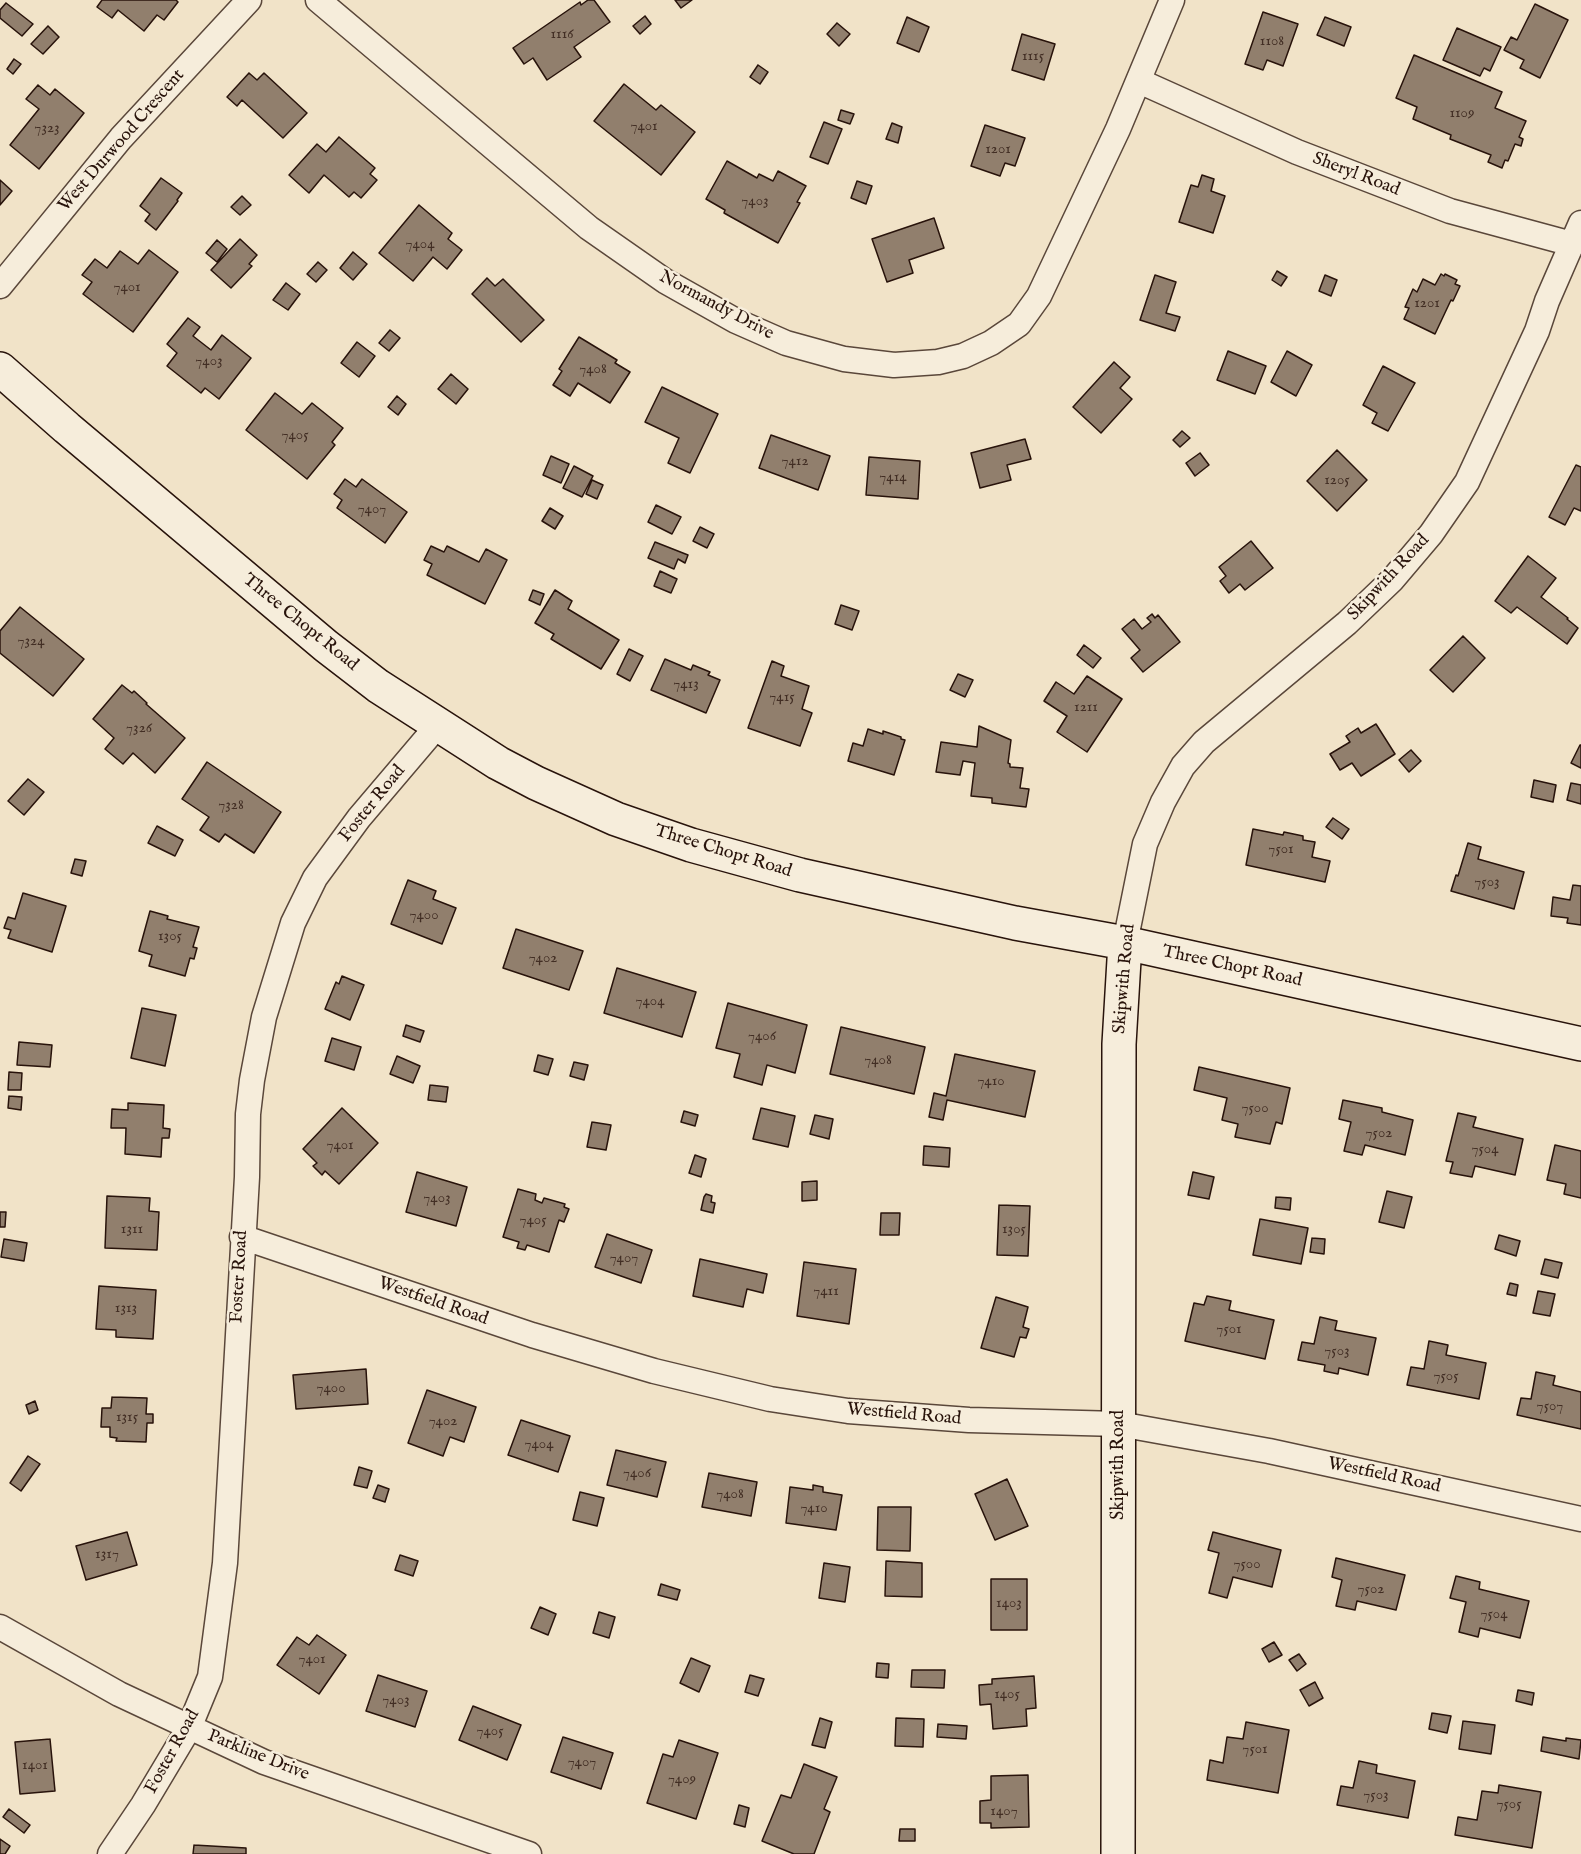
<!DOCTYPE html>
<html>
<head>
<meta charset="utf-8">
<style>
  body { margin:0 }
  canvas { display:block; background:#f1e3c8 }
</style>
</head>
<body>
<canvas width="1581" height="1854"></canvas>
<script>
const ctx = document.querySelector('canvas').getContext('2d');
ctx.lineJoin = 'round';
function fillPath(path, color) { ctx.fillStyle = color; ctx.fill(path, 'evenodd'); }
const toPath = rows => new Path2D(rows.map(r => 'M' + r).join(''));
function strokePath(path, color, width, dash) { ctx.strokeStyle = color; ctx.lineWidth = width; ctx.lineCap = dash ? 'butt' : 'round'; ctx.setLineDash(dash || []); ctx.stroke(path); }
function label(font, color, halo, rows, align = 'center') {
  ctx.font = font + ' "IM FELL English",serif'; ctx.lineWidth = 5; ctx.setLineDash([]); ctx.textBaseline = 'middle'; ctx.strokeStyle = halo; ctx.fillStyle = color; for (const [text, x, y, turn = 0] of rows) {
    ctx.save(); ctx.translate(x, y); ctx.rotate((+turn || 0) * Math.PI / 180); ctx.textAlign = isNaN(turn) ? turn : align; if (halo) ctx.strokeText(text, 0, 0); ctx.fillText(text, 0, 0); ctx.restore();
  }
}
const building = toPath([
  [102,0,176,0,178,2,164,20,157,15,144,31,118,10,112,18,97,7,102,0],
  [588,0,594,0,610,22,574,47,581,57,547,80,533,58,524,64,513,48,580,2,581,5,588,0],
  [675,0,692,0,681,8,675,0],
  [6,3,33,24,22,36,0,18,0,10,6,3],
  [1535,4,1568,20,1540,78,1520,68,1524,60,1504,50,1511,37,1517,40,1535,4],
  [1263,12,1298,24,1283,66,1267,60,1263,70,1245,64,1263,12],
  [645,16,651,24,640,34,633,26,645,16],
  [907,17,929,27,919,52,897,43,907,17],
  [1325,17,1351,27,1344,46,1317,35,1325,17],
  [837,23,850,34,839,46,827,34,837,23],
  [48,26,59,37,43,54,31,44,48,26],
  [1457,28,1501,47,1490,71,1484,68,1480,76,1443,60,1457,28],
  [1022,34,1055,44,1044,80,1012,70,1022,34],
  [1414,55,1502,92,1495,108,1526,121,1519,137,1523,139,1521,146,1515,144,1508,161,1505,160,1502,168,1488,162,1491,155,1450,139,1451,135,1413,119,1417,107,1396,98,1414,55],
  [14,59,21,64,13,74,7,69,14,59],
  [758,65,768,72,760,84,750,77,758,65],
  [249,73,257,80,264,73,307,113,283,138,242,100,237,106,227,97,249,73],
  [624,84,656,110,661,105,695,132,661,175,594,121,624,84],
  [38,85,50,95,55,89,84,113,39,169,10,145,39,109,26,99,38,85],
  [841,110,854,114,850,124,838,120,841,110],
  [824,122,842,129,828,164,810,157,824,122],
  [892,123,902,127,898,143,886,139,892,123],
  [985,125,1025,138,1015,166,1005,163,1000,176,971,166,985,125],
  [339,137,375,168,370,174,377,180,361,198,354,192,349,197,324,175,309,193,289,175,317,144,326,152,339,137],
  [727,161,757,178,759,174,773,181,778,171,806,186,797,202,800,203,778,243,724,213,725,210,706,199,727,161],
  [1202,175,1214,179,1211,191,1225,196,1213,233,1179,222,1191,185,1198,187,1202,175],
  [161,178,182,193,177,200,178,201,156,230,145,221,150,214,140,206,161,178],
  [0,180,12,191,0,205,0,180],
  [857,181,872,186,866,204,851,198,857,181],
  [242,196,251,205,240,215,231,207,242,196],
  [419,205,452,233,448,239,462,250,447,269,433,257,413,281,379,253,419,205],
  [934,218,944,248,909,260,913,273,887,282,872,239,934,218],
  [240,239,257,255,249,264,252,266,231,288,211,270,240,239],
  [217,240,227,249,217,262,206,253,217,240],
  [149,250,178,272,133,332,83,294,92,282,82,275,95,259,107,268,120,251,138,264,149,250],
  [353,252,367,264,353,280,340,268,353,252],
  [318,262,327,270,316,282,307,274,318,262],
  [1277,271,1287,277,1281,286,1272,280,1277,271],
  [1441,274,1444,276,1445,274,1457,280,1455,284,1460,286,1453,301,1451,300,1435,334,1404,319,1409,308,1405,307,1413,289,1417,292,1423,279,1435,285,1441,274],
  [1155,275,1176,282,1166,313,1180,317,1175,331,1140,320,1155,275],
  [1325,275,1337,280,1331,296,1319,291,1325,275],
  [487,278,495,286,503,279,544,320,521,342,472,294,487,278],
  [286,283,300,294,288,310,273,300,286,283],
  [188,318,200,327,193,336,211,350,222,335,251,358,219,399,205,388,201,393,167,366,177,353,167,344,188,318],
  [390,330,400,338,389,351,379,343,390,330],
  [579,337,617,360,615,363,630,372,610,403,578,383,570,396,553,385,562,371,559,369,579,337],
  [357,342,375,356,359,377,341,363,357,342],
  [1228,351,1266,366,1255,394,1217,380,1228,351],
  [1287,351,1312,365,1296,396,1271,382,1287,351],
  [1114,362,1130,377,1120,388,1132,399,1101,433,1073,407,1114,362],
  [1383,366,1415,383,1388,431,1372,423,1377,413,1363,405,1383,366],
  [451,374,468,389,456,404,438,389,451,374],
  [662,387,718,414,690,473,668,463,679,438,645,422,662,387],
  [275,393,302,414,312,403,343,428,332,442,335,445,307,479,246,430,275,393],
  [397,396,406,404,398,415,388,407,397,396],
  [1182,431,1190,438,1180,447,1173,440,1182,431],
  [771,435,830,456,818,490,759,468,771,435],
  [1025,439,1031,459,1007,465,1011,480,980,488,971,453,1025,439],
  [1337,450,1367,480,1337,511,1307,481,1337,450],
  [1200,453,1209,465,1195,476,1186,463,1200,453],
  [551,456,569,464,561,483,543,475,551,456],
  [869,457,920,461,918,499,866,495,869,457],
  [1576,465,1581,467,1581,511,1574,508,1565,525,1549,517,1576,465],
  [574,466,593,476,582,497,563,488,574,466],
  [345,479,356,487,362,479,407,512,385,543,337,508,342,500,334,494,345,479],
  [592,480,603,485,597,499,586,494,592,480],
  [656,505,681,517,672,534,648,522,656,505],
  [550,508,563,516,555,529,542,521,550,508],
  [700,527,714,534,707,548,693,541,700,527],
  [1251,541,1273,568,1245,590,1240,584,1229,593,1220,581,1226,576,1219,567,1251,541],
  [655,542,688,555,685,563,678,559,674,569,648,558,655,542],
  [431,546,444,552,447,546,479,562,486,549,507,560,485,604,427,575,432,564,424,560,431,546],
  [1528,556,1556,578,1541,597,1568,618,1567,619,1578,628,1567,644,1517,607,1511,613,1495,601,1528,556],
  [660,571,677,579,671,593,654,586,660,571],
  [533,590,544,594,540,605,529,600,533,590],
  [555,590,572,601,568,609,619,640,601,669,551,639,554,634,535,623,555,590],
  [841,605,859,611,852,630,835,624,841,605],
  [20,607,84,659,53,696,0,653,0,631,20,607],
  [1152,614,1155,618,1158,615,1180,642,1143,672,1131,658,1140,650,1122,629,1134,619,1142,629,1151,622,1147,618,1152,614],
  [1463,636,1485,658,1453,692,1430,670,1463,636],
  [1084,645,1101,658,1093,668,1077,655,1084,645],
  [629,649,643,656,630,681,617,674,629,649],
  [665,659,691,670,693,665,710,672,708,675,720,680,706,713,651,690,665,659],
  [772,661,784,666,781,676,809,686,802,709,812,713,800,746,748,728,772,661],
  [958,674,973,680,965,697,950,690,958,674],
  [1087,676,1122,699,1087,752,1057,732,1067,716,1044,701,1056,682,1074,694,1087,676],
  [122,685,132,693,134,691,147,703,146,704,185,738,155,773,133,753,123,764,105,749,114,738,93,719,122,685],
  [1376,724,1395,754,1361,776,1352,763,1340,770,1330,754,1350,742,1346,736,1358,728,1361,733,1376,724],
  [979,726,1011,740,1008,763,1010,764,1010,767,1023,768,1020,788,1029,789,1026,807,992,803,992,798,971,796,975,763,963,761,960,775,936,772,941,742,977,747,979,726],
  [868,729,883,734,883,731,901,737,901,739,905,740,894,775,848,761,853,743,863,746,868,729],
  [1580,745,1581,745,1581,768,1571,763,1580,745],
  [1411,750,1421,761,1409,772,1399,760,1411,750],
  [207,762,281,812,254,853,225,834,219,842,200,830,209,817,182,799,207,762],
  [28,779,44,792,24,815,8,801,28,779],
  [1534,780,1556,785,1553,802,1531,797,1534,780],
  [1571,783,1581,785,1581,804,1567,800,1571,783],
  [1333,818,1349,829,1342,839,1326,827,1333,818],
  [157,826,183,840,175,856,148,843,157,826],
  [1253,829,1283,835,1284,832,1303,836,1303,840,1315,842,1312,857,1330,861,1325,882,1246,865,1253,829],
  [1468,843,1481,847,1478,859,1524,872,1514,909,1451,891,1456,875,1458,876,1468,843],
  [75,859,86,861,82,876,71,873,75,859],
  [408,880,436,891,433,899,456,908,442,944,391,924,408,880],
  [1573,885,1581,886,1581,925,1567,923,1568,918,1551,916,1553,897,1570,900,1573,885],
  [23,893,66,906,52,952,8,938,11,930,4,928,8,917,15,919,23,893],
  [150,911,168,916,167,919,199,927,193,947,197,948,194,959,190,958,185,976,149,966,152,955,139,951,150,911],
  [516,929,583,951,569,990,503,968,516,929],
  [617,968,696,992,682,1037,604,1013,617,968],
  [342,976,364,985,350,1020,325,1009,336,982,339,984,342,976],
  [728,1003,807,1025,795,1073,767,1065,762,1085,734,1077,740,1054,716,1048,728,1003],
  [142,1008,176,1015,165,1066,131,1058,142,1008],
  [406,1025,424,1031,420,1042,403,1036,406,1025],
  [841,1027,925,1047,914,1094,830,1074,841,1027],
  [332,1038,361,1047,354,1070,325,1061,332,1038],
  [19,1042,52,1045,50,1067,17,1065,19,1042],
  [955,1054,1035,1071,1025,1117,947,1100,943,1120,929,1117,934,1093,946,1096,955,1054],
  [538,1055,553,1059,548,1075,534,1071,538,1055],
  [397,1056,420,1066,413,1083,390,1074,397,1056],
  [574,1062,588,1065,584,1080,570,1076,574,1062],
  [1199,1067,1290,1088,1282,1124,1276,1122,1270,1144,1235,1137,1238,1124,1222,1120,1227,1098,1194,1090,1199,1067],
  [9,1072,22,1073,21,1090,8,1090,9,1072],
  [430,1085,448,1087,446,1102,428,1100,430,1085],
  [9,1096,22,1097,21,1110,8,1108,9,1096],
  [1343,1100,1382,1108,1382,1112,1413,1120,1405,1155,1365,1145,1362,1155,1344,1151,1351,1122,1339,1119,1343,1100],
  [128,1103,164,1105,163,1128,170,1129,169,1138,162,1138,161,1157,125,1154,126,1128,111,1128,112,1109,128,1110,128,1103],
  [342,1108,378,1143,339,1184,325,1171,322,1175,313,1166,317,1163,303,1149,342,1108],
  [761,1108,795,1116,788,1147,753,1139,761,1108],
  [684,1111,698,1115,695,1126,681,1122,684,1111],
  [1458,1113,1476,1117,1473,1127,1523,1139,1515,1175,1475,1166,1472,1177,1450,1173,1453,1162,1446,1161,1458,1113],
  [815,1115,833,1119,829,1139,810,1134,815,1115],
  [592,1122,611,1125,606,1150,587,1147,592,1122],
  [1555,1145,1581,1151,1581,1198,1564,1194,1566,1184,1547,1180,1555,1145],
  [924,1146,950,1148,949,1167,923,1165,924,1146],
  [695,1155,706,1159,701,1177,689,1173,695,1155],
  [417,1172,467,1187,456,1226,406,1212,417,1172],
  [1193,1172,1214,1177,1209,1199,1188,1195,1193,1172],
  [817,1181,817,1200,802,1201,802,1182,817,1181],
  [518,1189,536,1194,535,1200,542,1203,544,1198,565,1204,564,1207,569,1209,564,1222,559,1220,549,1252,527,1245,525,1250,517,1248,519,1242,503,1237,518,1189],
  [1387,1191,1412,1197,1404,1228,1379,1222,1387,1191],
  [706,1194,712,1196,711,1202,715,1203,713,1213,701,1210,704,1197,706,1194],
  [107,1196,150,1198,149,1211,159,1212,157,1250,105,1248,107,1196],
  [1276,1197,1291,1198,1290,1210,1275,1208,1276,1197],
  [999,1205,1030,1206,1028,1256,997,1255,999,1205],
  [0,1212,6,1212,5,1227,0,1227,0,1212],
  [881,1213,900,1213,899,1235,880,1235,881,1213],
  [1260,1219,1308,1228,1301,1264,1253,1255,1260,1219],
  [607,1234,652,1250,641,1283,595,1267,607,1234],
  [1499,1235,1520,1241,1516,1256,1495,1249,1499,1235],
  [1312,1238,1325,1239,1324,1254,1310,1252,1312,1238],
  [4,1239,27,1243,24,1261,1,1257,4,1239],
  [700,1259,767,1274,763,1293,747,1289,743,1307,693,1296,700,1259],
  [1545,1259,1562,1263,1558,1278,1541,1274,1545,1259],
  [804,1262,856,1269,849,1324,797,1316,804,1262],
  [1510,1283,1518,1285,1516,1296,1507,1294,1510,1283],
  [99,1286,156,1290,153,1339,116,1337,116,1330,96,1329,99,1286],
  [1538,1291,1555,1294,1550,1316,1533,1313,1538,1291],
  [1207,1296,1231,1301,1229,1310,1274,1320,1265,1359,1185,1341,1194,1303,1204,1305,1207,1296],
  [996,1297,1028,1307,1023,1327,1029,1329,1026,1338,1020,1337,1014,1357,981,1348,996,1297],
  [1320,1317,1337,1321,1335,1330,1376,1338,1368,1375,1339,1368,1338,1374,1324,1371,1325,1365,1298,1360,1302,1342,1314,1344,1320,1317],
  [1429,1341,1448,1345,1446,1355,1486,1363,1479,1399,1407,1385,1411,1367,1424,1369,1429,1341],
  [366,1369,368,1404,296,1409,293,1375,366,1369],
  [1536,1372,1555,1376,1553,1385,1581,1392,1581,1429,1517,1415,1521,1398,1531,1399,1536,1372],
  [427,1390,476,1407,464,1442,450,1437,443,1456,408,1443,427,1390],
  [112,1397,147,1398,146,1414,153,1414,153,1423,147,1423,146,1442,116,1441,117,1438,110,1437,110,1427,101,1427,102,1408,111,1408,112,1397],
  [35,1401,38,1410,29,1414,26,1405,35,1401],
  [521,1420,570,1436,558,1472,508,1455,521,1420],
  [616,1450,666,1462,657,1497,607,1485,616,1450],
  [28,1456,40,1464,21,1491,10,1483,28,1456],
  [359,1467,372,1471,367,1488,354,1485,359,1467],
  [709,1473,757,1482,751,1516,702,1507,709,1473],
  [1007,1479,1028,1526,995,1540,975,1494,1007,1479],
  [378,1485,389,1489,385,1502,373,1498,378,1485],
  [813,1485,823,1487,823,1492,842,1495,836,1530,786,1523,790,1487,813,1490,813,1485],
  [580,1492,604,1498,597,1526,573,1520,580,1492],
  [878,1507,911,1507,910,1551,877,1550,878,1507],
  [127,1532,137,1565,86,1580,76,1546,127,1532],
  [1213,1532,1281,1550,1272,1587,1233,1577,1227,1598,1209,1593,1219,1553,1208,1550,1213,1532],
  [400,1555,418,1561,413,1576,395,1570,400,1555],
  [1336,1558,1405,1575,1396,1610,1357,1601,1355,1610,1336,1606,1342,1580,1332,1577,1336,1558],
  [886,1561,922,1563,922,1597,885,1596,886,1561],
  [824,1563,850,1567,845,1602,819,1598,824,1563],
  [1456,1576,1480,1582,1479,1589,1529,1601,1520,1638,1480,1628,1478,1637,1459,1632,1466,1602,1450,1598,1456,1576],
  [991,1579,1027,1579,1027,1630,991,1630,991,1579],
  [661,1584,680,1590,677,1600,658,1595,661,1584],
  [540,1607,556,1614,548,1635,531,1628,540,1607],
  [599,1612,615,1617,609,1638,593,1633,599,1612],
  [317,1635,346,1655,319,1694,277,1665,297,1637,309,1645,317,1635],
  [1274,1642,1282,1655,1269,1662,1262,1649,1274,1642],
  [1299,1654,1306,1664,1297,1671,1289,1660,1299,1654],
  [691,1658,710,1666,699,1692,680,1683,691,1658],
  [877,1663,889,1664,888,1678,876,1677,877,1663],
  [912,1670,945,1670,944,1688,911,1687,912,1670],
  [378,1675,427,1691,415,1727,366,1711,378,1675],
  [750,1675,764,1679,758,1696,745,1692,750,1675],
  [1034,1676,1036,1708,1026,1709,1027,1726,993,1729,991,1704,980,1705,979,1685,992,1684,992,1679,1034,1676],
  [1315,1682,1323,1698,1309,1706,1300,1690,1315,1682],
  [1518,1690,1534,1693,1532,1705,1516,1701,1518,1690],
  [473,1706,521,1725,507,1760,459,1740,473,1706],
  [1432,1713,1451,1716,1447,1733,1429,1729,1432,1713],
  [820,1718,832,1722,825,1748,812,1745,820,1718],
  [896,1718,924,1719,923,1747,895,1746,896,1718],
  [1463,1721,1495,1725,1491,1754,1459,1749,1463,1721],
  [1246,1722,1289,1730,1278,1793,1207,1780,1210,1760,1223,1763,1227,1737,1243,1739,1246,1722],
  [938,1724,967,1726,966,1739,937,1737,938,1724],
  [563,1737,613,1753,601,1789,551,1772,563,1737],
  [1543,1737,1566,1741,1566,1738,1581,1740,1579,1759,1541,1751,1543,1737],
  [50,1739,55,1791,20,1794,15,1742,50,1739],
  [679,1740,718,1753,696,1819,647,1803,663,1754,673,1757,679,1740],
  [1359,1761,1377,1765,1376,1773,1415,1781,1408,1818,1337,1805,1341,1786,1353,1788,1359,1761],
  [804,1764,837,1777,824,1809,830,1812,814,1854,794,1854,762,1841,781,1795,791,1798,804,1764],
  [1028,1775,1029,1827,991,1828,991,1823,980,1823,980,1801,991,1800,991,1776,1028,1775],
  [1499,1785,1541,1792,1532,1848,1455,1835,1458,1817,1477,1820,1482,1791,1498,1793,1499,1785],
  [739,1805,749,1808,745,1827,734,1824,739,1805],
  [9,1809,30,1825,24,1833,3,1817,9,1809],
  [900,1829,915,1829,915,1841,899,1841,900,1829],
  [0,1839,10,1846,5,1854,0,1854,0,1839],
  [194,1845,246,1848,246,1854,193,1854,194,1845]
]);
const street = toPath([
  [318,0,589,228,665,281,736,321,786,343,844,359,894,365,938,362,963,356,991,343,1019,324,1039,296,1118,129,1172,0],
  [1139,81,1297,152,1450,211,1572,244,1581,241],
  [0,286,121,138,249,0],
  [1125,943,1145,844,1163,802,1183,766,1204,742,1347,623,1392,580,1431,534,1467,482,1537,331,1547,301,1581,223],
  [242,1237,532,1335,654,1371,770,1399,848,1411,969,1420,1119,1424,1269,1451,1581,1519],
  [0,1627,119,1694,264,1762,529,1854],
  [110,1854,143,1805,189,1728,210,1677,225,1563,247,1177,248,1114,252,1080,264,1017,293,923,315,878,359,818,438,725]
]);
const secondary = toPath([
  [0,369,67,428,326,646,378,686,498,763,536,783,616,819,691,845,800,875,1015,923,1125,943,1581,1044],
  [1118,1854,1119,1044,1125,943]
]);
const numberNames = [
  ["1116",562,35],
  ["1108",1272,42],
  ["1115",1033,57],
  ["1109",1462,114],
  ["7401",644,127],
  ["7323",47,129],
  ["1201",998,150],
  ["7403",755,202],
  ["7404",420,245],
  ["7401",127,288],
  ["1201",1427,304],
  ["7403",209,362],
  ["7408",593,370],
  ["7405",295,436],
  ["7412",795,462],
  ["7414",893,478],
  ["1205",1337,481],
  ["7407",372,510],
  ["7324",31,642],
  ["7413",686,685],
  ["7415",782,698],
  ["1211",1086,708],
  ["7326",139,729],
  ["7328",231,806],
  ["7501",1281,850],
  ["7503",1487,883],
  ["7400",424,916],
  ["1305",170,937],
  ["7402",543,959],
  ["7404",650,1002],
  ["7406",762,1037],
  ["7408",878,1061],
  ["7410",991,1082],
  ["7500",1255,1109],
  ["7502",1379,1134],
  ["7401",340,1146],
  ["7504",1485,1150],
  ["7403",437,1199],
  ["7405",533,1221],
  ["1311",132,1230],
  ["1305",1014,1230],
  ["7407",624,1259],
  ["7411",826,1292],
  ["1313",126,1309],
  ["7501",1229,1330],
  ["7503",1337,1352],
  ["7505",1446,1377],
  ["7400",331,1389],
  ["7507",1550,1407],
  ["1315",127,1418],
  ["7402",443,1422],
  ["7404",539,1445],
  ["7406",637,1474],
  ["7408",730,1495],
  ["7410",814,1509],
  ["1317",107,1555],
  ["7500",1247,1565],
  ["7502",1371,1590],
  ["1403",1009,1604],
  ["7504",1494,1615],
  ["7401",312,1660],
  ["1405",1007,1695],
  ["7403",396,1701],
  ["7405",490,1732],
  ["7501",1255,1750],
  ["7407",582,1763],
  ["1401",35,1766],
  ["7409",682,1780],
  ["7503",1376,1796],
  ["7505",1509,1805],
  ["1407",1004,1812]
];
const streetNames = [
  ["West Durwood Crescent",122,141,-49],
  ["Sheryl Road",1356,175,21],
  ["Normandy Drive",716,306,28],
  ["Skipwith Road",1389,578,-47],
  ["Three Chopt Road",300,623,39],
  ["Foster Road",373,804,-51],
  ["Three Chopt Road",723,852,17],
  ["Three Chopt Road",1232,967,12],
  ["Skipwith Road",1125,979,-85],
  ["Foster Road",240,1277,-87],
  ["Westfield Road",433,1302,19],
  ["Westfield Road",904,1415,5],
  ["Skipwith Road",1119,1465,-90],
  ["Westfield Road",1384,1476,12],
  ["Foster Road",173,1752,-61],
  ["Parkline Drive",258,1756,22]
];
fillPath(building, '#917f6d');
strokePath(building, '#28130b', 1.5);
strokePath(street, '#5a473a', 27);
strokePath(secondary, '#28130b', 36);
strokePath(street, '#f6eddb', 24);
strokePath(secondary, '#f6eddb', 33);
label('15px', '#422e24', null, numberNames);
label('18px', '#28130b', '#f6eddb', streetNames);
</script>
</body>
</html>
